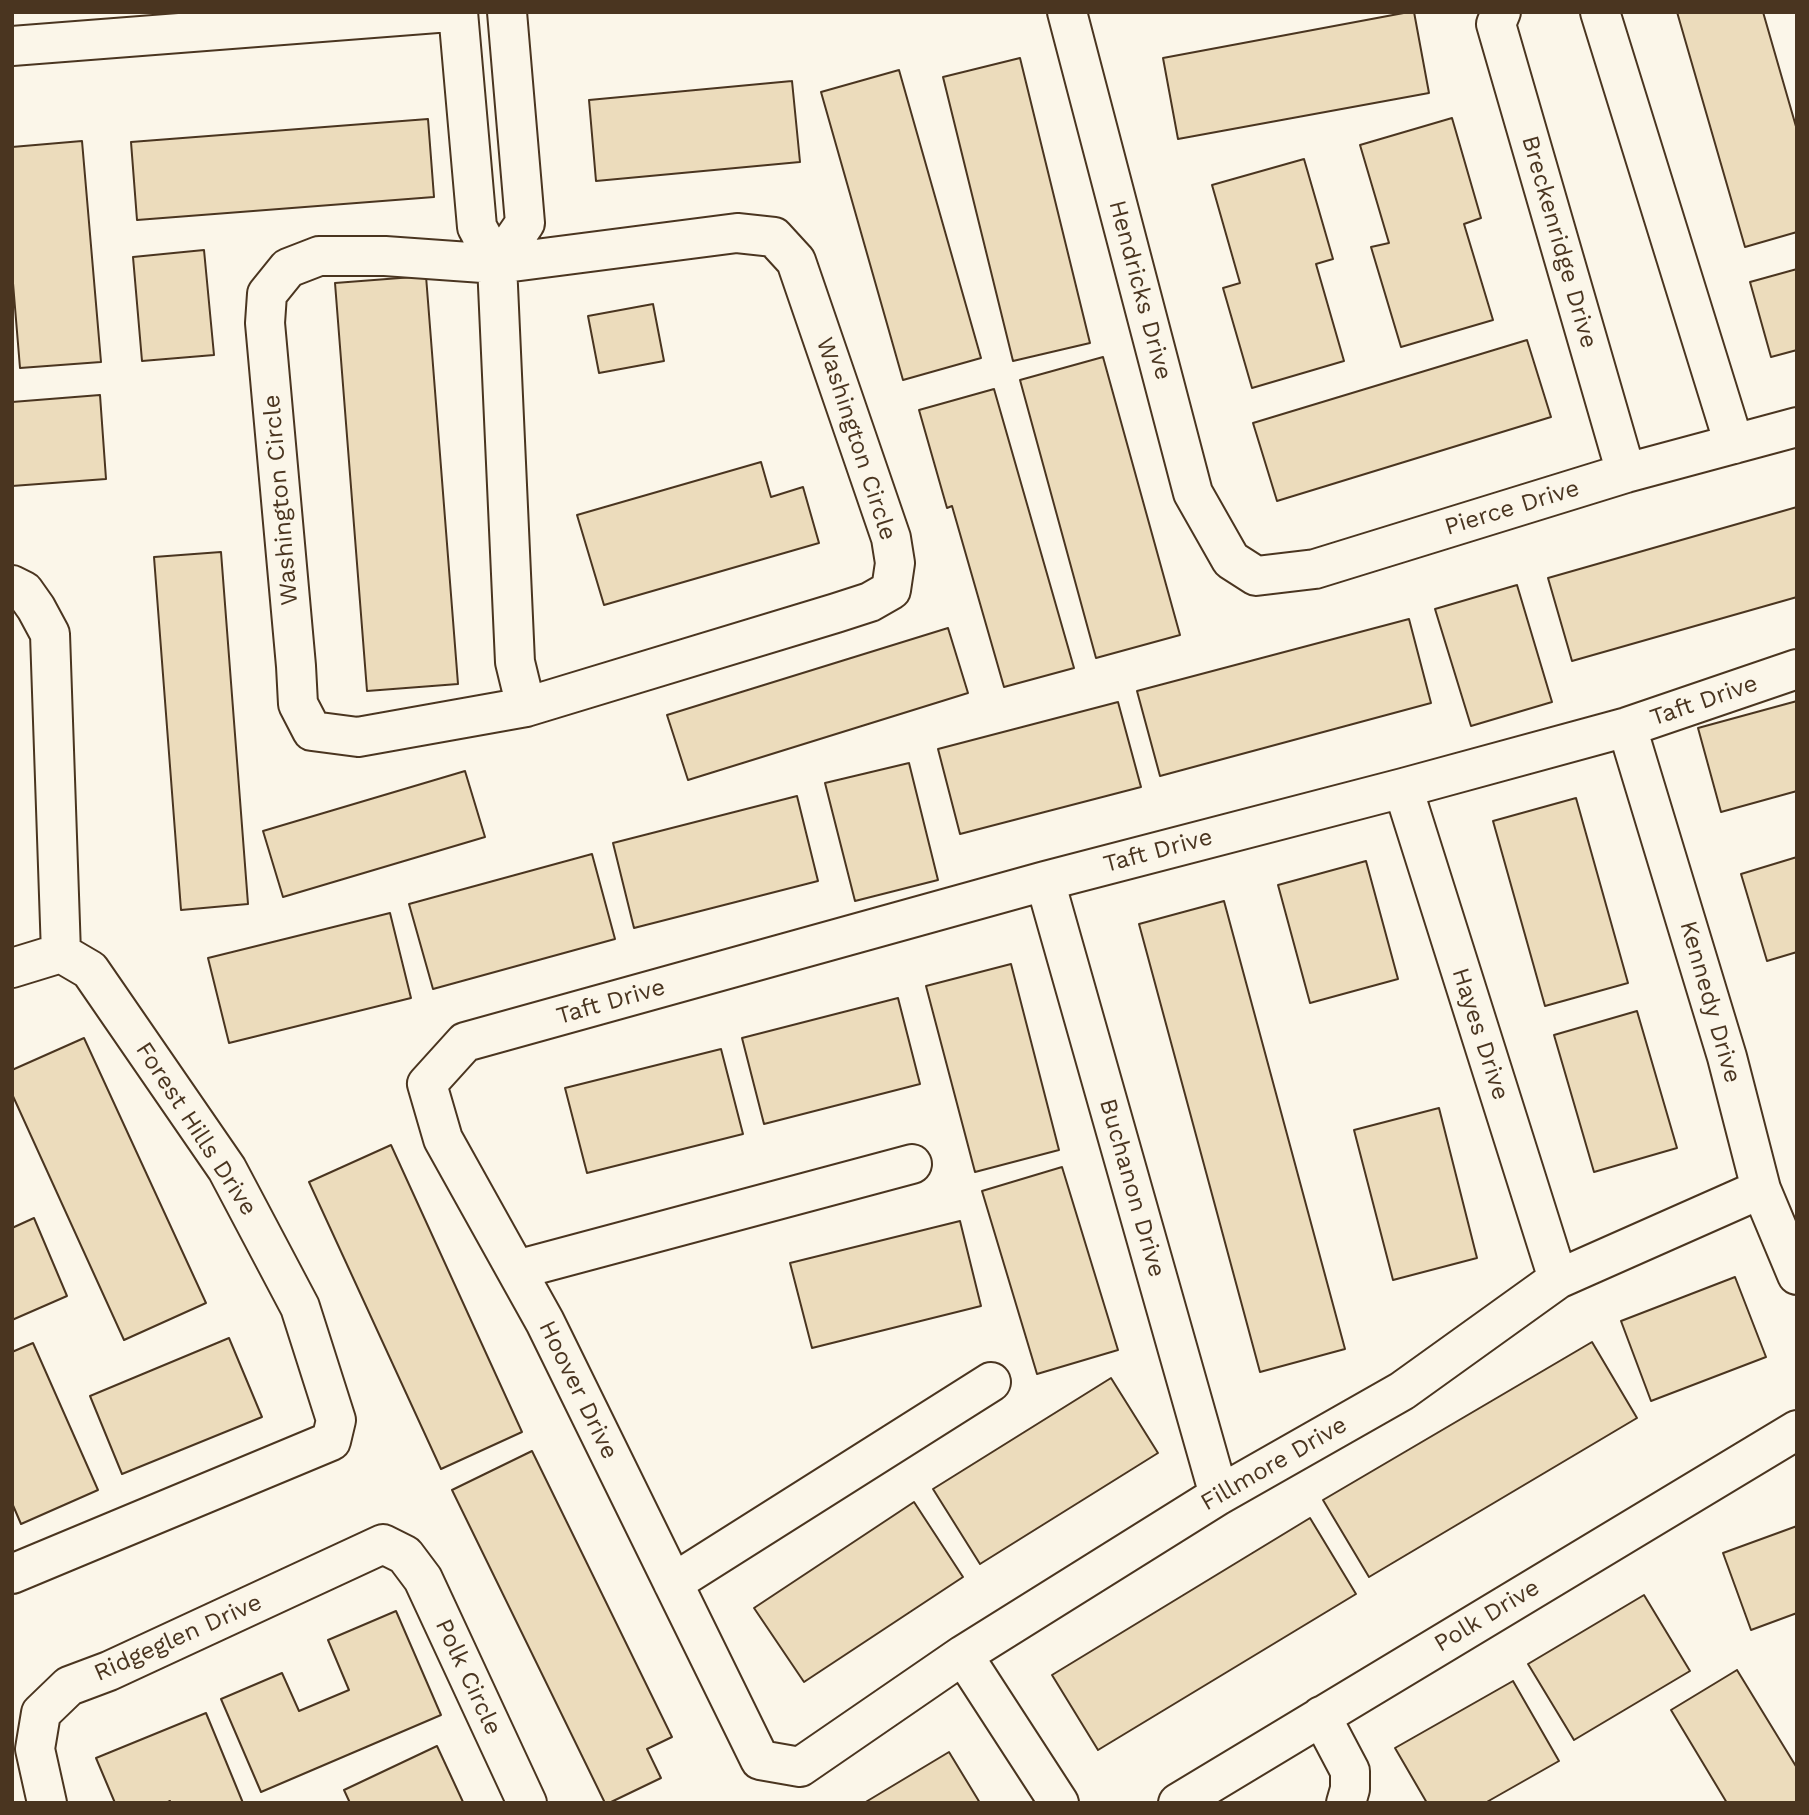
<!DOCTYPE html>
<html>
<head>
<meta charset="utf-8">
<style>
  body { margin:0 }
  #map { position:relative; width:1809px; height:1815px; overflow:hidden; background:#fbf6e9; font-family:"Work Sans",sans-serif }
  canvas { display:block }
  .frame { position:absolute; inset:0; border:14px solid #4a3520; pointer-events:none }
</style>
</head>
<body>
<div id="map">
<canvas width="1809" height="1815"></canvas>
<div class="frame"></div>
</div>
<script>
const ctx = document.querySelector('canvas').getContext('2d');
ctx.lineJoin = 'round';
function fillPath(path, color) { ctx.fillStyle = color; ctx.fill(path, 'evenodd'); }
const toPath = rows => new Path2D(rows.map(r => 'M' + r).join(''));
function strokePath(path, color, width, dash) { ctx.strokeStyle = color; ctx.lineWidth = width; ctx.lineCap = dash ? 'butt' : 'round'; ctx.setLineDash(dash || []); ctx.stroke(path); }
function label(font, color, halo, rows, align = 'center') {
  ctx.font = font + ' "Work Sans",sans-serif'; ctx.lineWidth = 5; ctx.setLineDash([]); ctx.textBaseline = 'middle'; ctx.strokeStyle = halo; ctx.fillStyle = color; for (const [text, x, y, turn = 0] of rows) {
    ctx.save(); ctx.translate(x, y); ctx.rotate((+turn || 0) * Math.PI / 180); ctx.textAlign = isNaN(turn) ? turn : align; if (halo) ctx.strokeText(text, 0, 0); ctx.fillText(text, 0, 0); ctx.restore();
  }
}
const building = toPath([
  [1409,12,1414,12,1429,93,1178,139,1163,58,1409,12],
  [1677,12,1763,12,1797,130,1797,232,1745,247,1677,12],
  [1020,58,1090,343,1013,361,943,77,1020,58],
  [899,70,981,358,903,380,821,92,899,70],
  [792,81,800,162,596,181,589,100,792,81],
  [1452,118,1481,218,1464,224,1493,320,1401,347,1371,247,1389,243,1360,145,1452,118],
  [428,119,434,197,137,220,131,142,428,119],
  [82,141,101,362,20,368,12,271,12,147,82,141],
  [1304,159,1333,259,1316,264,1344,361,1252,388,1223,288,1240,283,1212,185,1304,159],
  [204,250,214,355,142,361,133,257,204,250],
  [1797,269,1797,350,1771,357,1750,282,1797,269],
  [426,276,458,684,367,691,335,283,426,276],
  [653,304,664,361,599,373,588,316,653,304],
  [1527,340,1551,417,1277,501,1253,423,1527,340],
  [1103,357,1180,635,1096,658,1020,380,1103,357],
  [994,389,1074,668,1004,687,952,506,947,508,919,410,994,389],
  [100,395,106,479,12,486,12,402,100,395],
  [761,462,771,497,803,487,819,543,604,605,577,515,761,462],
  [1797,507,1797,597,1572,661,1548,578,1797,507],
  [221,552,248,904,181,910,154,557,221,552],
  [1517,585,1552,702,1471,726,1435,609,1517,585],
  [1409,619,1431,703,1160,776,1137,691,1409,619],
  [948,628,968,693,688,780,667,715,948,628],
  [1797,701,1797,791,1721,812,1698,728,1797,701],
  [1118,702,1141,787,960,834,938,749,1118,702],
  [909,763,938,880,855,901,825,783,909,763],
  [465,771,485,837,283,897,263,831,465,771],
  [797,796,818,881,634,928,613,843,797,796],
  [1576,798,1628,983,1545,1006,1493,821,1576,798],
  [592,854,615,939,433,989,409,904,592,854],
  [1797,857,1797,952,1767,961,1741,874,1797,857],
  [1366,861,1398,979,1310,1003,1278,885,1366,861],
  [1224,901,1345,1349,1260,1372,1139,924,1224,901],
  [390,913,411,998,229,1043,208,958,390,913],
  [1011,964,1059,1150,975,1172,926,986,1011,964],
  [898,998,920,1084,764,1124,742,1038,898,998],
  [1637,1011,1677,1148,1594,1172,1554,1035,1637,1011],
  [84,1038,206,1303,124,1340,12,1094,12,1070,84,1038],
  [721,1049,743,1134,587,1173,565,1088,721,1049],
  [1439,1108,1477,1258,1393,1280,1354,1130,1439,1108],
  [391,1145,522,1432,441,1469,309,1182,391,1145],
  [1062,1167,1118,1350,1037,1374,982,1191,1062,1167],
  [34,1218,67,1296,12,1320,12,1228,34,1218],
  [960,1221,981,1306,812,1348,790,1263,960,1221],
  [1735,1277,1766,1357,1651,1401,1621,1321,1735,1277],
  [229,1338,262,1417,122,1474,90,1396,229,1338],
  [1592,1342,1637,1418,1369,1577,1323,1500,1592,1342],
  [33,1343,98,1490,21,1524,12,1503,12,1352,33,1343],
  [1111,1378,1158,1453,980,1564,933,1489,1111,1378],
  [532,1451,672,1737,647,1749,661,1778,609,1803,605,1803,452,1490,532,1451],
  [914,1502,963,1577,804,1682,754,1608,914,1502],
  [1310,1518,1356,1594,1098,1750,1052,1675,1310,1518],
  [1797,1526,1797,1613,1751,1630,1723,1553,1797,1526],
  [1644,1595,1690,1671,1574,1740,1528,1664,1644,1595],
  [396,1611,441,1715,261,1792,221,1699,282,1673,299,1711,349,1690,328,1640,396,1611],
  [1737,1670,1797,1768,1797,1803,1727,1803,1671,1710,1737,1670],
  [1513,1681,1559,1761,1485,1803,1427,1803,1395,1748,1513,1681],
  [206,1713,243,1803,171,1803,170,1801,166,1803,115,1803,96,1758,206,1713],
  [437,1746,463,1802,350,1803,344,1790,437,1746],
  [949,1752,980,1803,864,1803,949,1752]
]);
const minor = toPath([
  [458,12,477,227,497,264,515,662,526,707],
  [1067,12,1193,493,1231,560,1256,576,1315,569,1626,473,1797,427],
  [1501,12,1496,24,1626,473],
  [1600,12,1734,444],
  [12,46,450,12],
  [737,233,774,237,796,261,891,538,895,563,891,590,870,602,836,613,526,707,358,737,312,731,298,704,296,666,265,323,267,294,288,268,319,256,385,256,497,264,737,233],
  [497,264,525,223,507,12],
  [12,585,24,591,36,608,50,634,61,953,90,970,227,1169,300,1307,336,1420,331,1441,12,1574],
  [1627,727,1727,1057,1761,1189,1797,1275],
  [1403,788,1558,1279],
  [1045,881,1219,1495],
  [12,968,61,953],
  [1761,1189,1558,1279,1402,1391,1219,1495,963,1655,800,1767,760,1760,545,1322,443,1139,427,1084,465,1042,1045,881,1403,788,1627,727,1797,669],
  [516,1270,912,1164],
  [673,1583,991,1382],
  [963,1655,1059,1803],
  [1321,1716,1350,1771,1350,1789,1346,1803],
  [47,1803,35,1749,41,1713,69,1686,109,1671,383,1544,405,1555,423,1579,527,1803],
  [1178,1803,1797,1430]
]);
const streetNames = [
  ["Breckenridge Drive",1559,242,74],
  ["Hendricks Drive",1140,290,75],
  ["Washington Circle",856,439,72],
  ["Washington Circle",281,500,-95],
  ["Pierce Drive",1512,508,-17],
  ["Taft Drive",1704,701,-19],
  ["Taft Drive",1158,851,-15],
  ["Taft Drive",611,1002,-16],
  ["Kennedy Drive",1710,1002,74],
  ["Hayes Drive",1480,1034,72],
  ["Forest Hills Drive",196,1129,57],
  ["Buchanon Drive",1132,1188,74],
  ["Hoover Drive",578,1390,64],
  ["Fillmore Drive",1274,1464,-30],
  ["Polk Drive",1487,1616,-31],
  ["Ridgeglen Drive",178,1638,-24],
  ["Polk Circle",468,1677,65]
];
fillPath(building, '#ecdcbc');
strokePath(building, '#4a3520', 2);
strokePath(minor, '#4a3520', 42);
strokePath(minor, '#fbf6e9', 38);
label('24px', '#4a3520', '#fbf6e9', streetNames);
</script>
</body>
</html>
